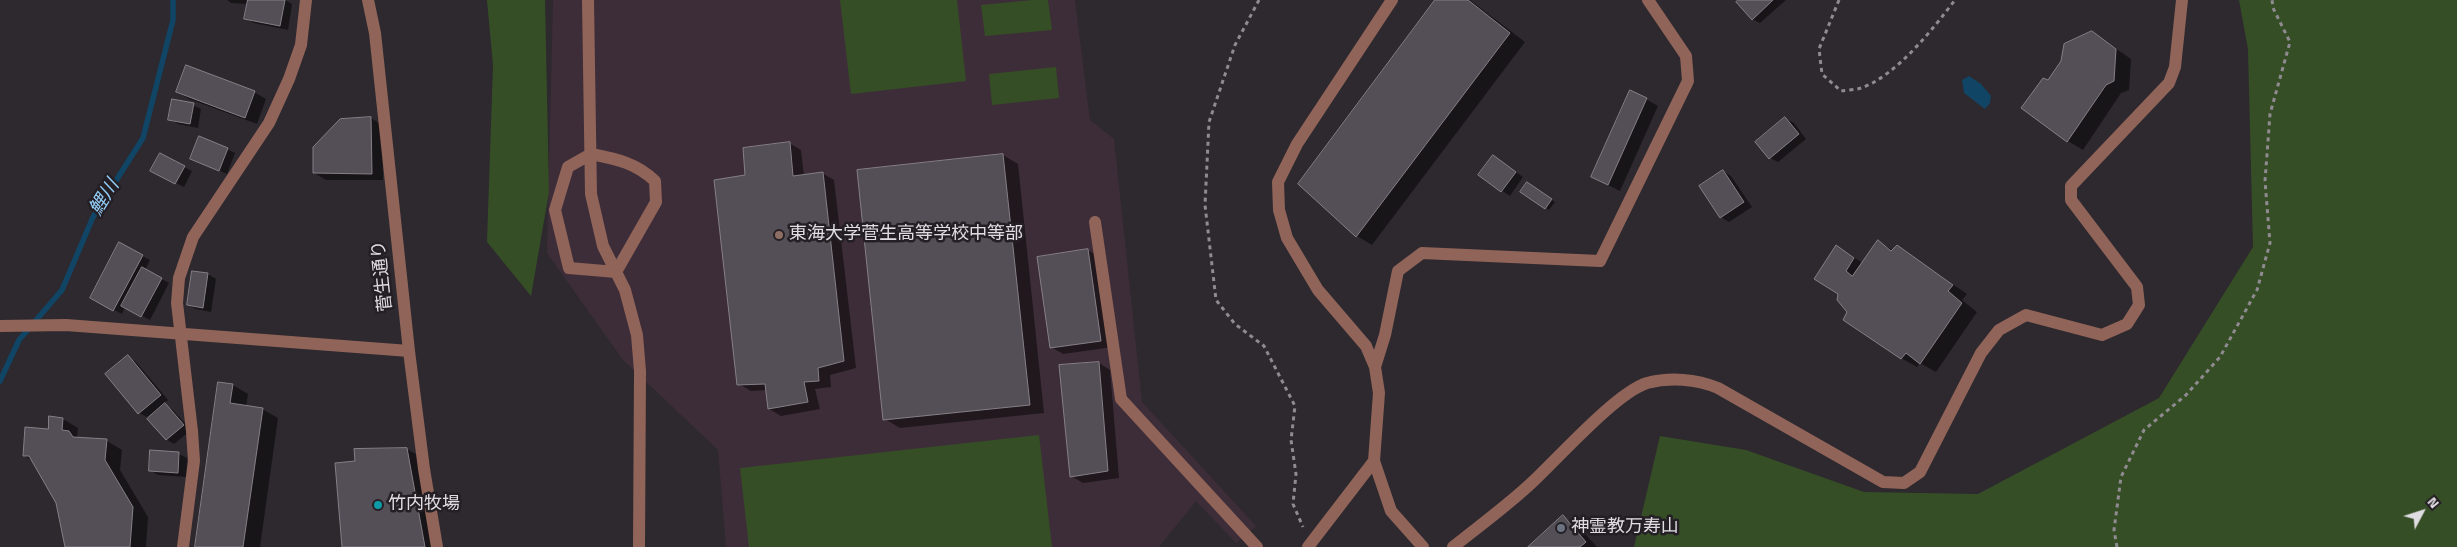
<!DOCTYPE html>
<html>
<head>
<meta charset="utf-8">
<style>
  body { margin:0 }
  #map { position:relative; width:2457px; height:547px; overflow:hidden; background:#2d292f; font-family:"Titillium Web",sans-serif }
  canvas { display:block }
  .north { position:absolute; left:2397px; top:487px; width:50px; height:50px; -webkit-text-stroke:4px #241f25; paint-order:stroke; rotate:50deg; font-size:14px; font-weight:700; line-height:20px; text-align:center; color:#e0dde2 }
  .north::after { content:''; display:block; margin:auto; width:18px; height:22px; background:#e0dde2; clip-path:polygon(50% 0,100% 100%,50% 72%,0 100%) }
</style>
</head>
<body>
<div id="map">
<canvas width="2457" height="547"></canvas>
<div class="north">N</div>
</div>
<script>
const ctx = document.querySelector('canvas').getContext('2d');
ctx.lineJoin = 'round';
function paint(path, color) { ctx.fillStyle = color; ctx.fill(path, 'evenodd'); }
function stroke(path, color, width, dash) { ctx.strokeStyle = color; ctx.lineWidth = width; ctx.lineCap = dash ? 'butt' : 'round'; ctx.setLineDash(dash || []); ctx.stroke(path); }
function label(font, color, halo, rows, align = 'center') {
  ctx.font = font + ' "Titillium Web","Noto Sans JP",sans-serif'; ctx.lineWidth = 5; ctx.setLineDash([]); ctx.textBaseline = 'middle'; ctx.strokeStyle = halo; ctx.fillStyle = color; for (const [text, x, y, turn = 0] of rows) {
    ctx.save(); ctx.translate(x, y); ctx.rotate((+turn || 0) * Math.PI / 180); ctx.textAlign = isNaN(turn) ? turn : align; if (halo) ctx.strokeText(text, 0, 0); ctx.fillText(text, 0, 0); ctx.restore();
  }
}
paint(new Path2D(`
  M553,0H1075L1090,120L1114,139L1142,402L1256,526L1236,543L1196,501L1159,547H726L718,450L623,360L547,253Z`), '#3d2d38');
paint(new Path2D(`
  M487,0H545L549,192L531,296L487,242L493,65Z
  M840,0H957L966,81L851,94Z
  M1032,0H1048L1052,30L985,36L981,5Z
  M2239,0H2457V547H1634L1660,436L1746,450L1864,492L1978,494L2159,398L2253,247L2248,49Z
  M1056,67L1059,98L992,105L989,74Z
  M1039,435L1052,547H749L740,468Z`), '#364e26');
paint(new Path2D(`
  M1969,76L1981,84L1991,96L1990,103L1985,109L1964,93L1962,80Z`), '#114565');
paint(new Path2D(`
  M227,0H247L246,4L231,3Z
  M249,0H285L292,4L288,30L254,23L246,19Z
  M1436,0H1470L1525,42L1372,245L1357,236L1300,184Z
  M1740,0H1786L1760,23L1752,19Z
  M2092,32L2131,59L2129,90L2121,93L2083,150L2068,141L2049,81Z
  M177,92H254L266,99L257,124L189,99Z
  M1646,99L1658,106L1620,191L1592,177Z
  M193,105L201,109L198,128L178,124L170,119Z
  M371,118L382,125L383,180H326L314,173Z
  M1786,119L1794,123L1806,139L1778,162L1770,158Z
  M789,143L801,150L804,176L822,173L834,180L856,368L830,375L831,387L815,389L820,409L781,416L769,409L767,390L751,391L739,384L746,176Z
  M227,149L235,153L227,174L192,158Z
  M1003,155L1018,164L1044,413L900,428L885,419Z
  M1493,156L1523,177L1510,196L1479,175Z
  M184,167L192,171L184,187L160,175Z
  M1723,171L1731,176L1752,207L1729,222L1721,217Z
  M1531,185L1555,202L1549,210L1522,192Z
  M1878,242L1893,250L1912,256L1967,294L1962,300L1977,312L1936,372L1920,363L1917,367L1901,358L1849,312L1837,247L1863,263Z
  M1088,250L1100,257L1113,347L1063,354L1051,347Z
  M142,256L150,260L145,270L169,283L150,320L125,307L122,314L92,298Z
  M208,274L216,279L211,312L196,309L188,305Z
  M128,357L136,362L168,400L147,417L139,413Z
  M1099,363L1110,370L1119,478L1083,483L1071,476Z
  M219,383L233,385L248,394L246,407L262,409L278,418L260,547H196Z
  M165,405L173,410L191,430L174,444L166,439Z
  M51,418L63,419L78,428L77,437L81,439L107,441L122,450L120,470L148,517L146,547H66L57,503L32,460L24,456L49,431Z
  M407,449L422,458L438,547H344L356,462Z
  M179,454L187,458L186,477L158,475L150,470Z
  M1563,517L1578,526L1597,547H1530Z`), '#0007');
stroke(new Path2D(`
  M0,381L19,340L62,290L93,217L143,138L173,20V0`), '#114565', 5.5);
const building = new Path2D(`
  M248,0H285L280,26L244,19Z
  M1435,0H1468L1510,33L1356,237L1298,184Z
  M1738,0H1773L1752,20L1736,2Z
  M2092,31L2116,49L2114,81L2106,85L2067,142L2021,108L2043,78L2048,80L2061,61L2064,44Z
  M186,65L255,91L245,118L176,92Z
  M1630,90L1647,98L1608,185L1591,177Z
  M172,99L194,103L190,124L168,120Z
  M371,117L372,174L313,173V147L340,119Z
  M1785,117L1799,134L1769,159L1755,142Z
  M199,136L228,148L219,171L190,159Z
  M790,142L793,176L823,172L844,361L818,368L819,381L804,382L808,402L768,409L765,384L737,385L714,180L745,175L743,148Z
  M160,153L185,166L175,184L150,171Z
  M1003,154L1030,405L883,420L857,170Z
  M1493,155L1516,172L1501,192L1478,175Z
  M1723,170L1744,202L1720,218L1699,186Z
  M1527,182L1552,199L1545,209L1520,192Z
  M1878,240L1891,251L1897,245L1953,285L1948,291L1962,303L1920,364L1906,353L1901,359L1843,320L1847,312L1837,300L1838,294L1814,279L1836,245L1854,258L1846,271L1852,276Z
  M119,242L143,255L113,311L90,298Z
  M1088,249L1101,341L1050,348L1037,257Z
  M142,267L162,278L141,317L121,306Z
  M192,271L208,273L203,308L187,305Z
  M128,355L161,395L138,414L105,374Z
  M1099,362L1108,471L1070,477L1059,365Z
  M218,382L233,384L230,403L263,408L243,547H195Z
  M165,403L184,425L166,440L147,419Z
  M49,416L63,418L62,430L69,431L73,437L107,439L105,460L133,507L130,547H65L56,503L29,456H23L25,427L48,429Z
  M407,448L425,547H342L335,463L355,461L354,449Z
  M150,450L179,452L178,473L149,471Z
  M1563,515L1586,542L1580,547H1528Z`);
paint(building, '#544f56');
stroke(building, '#857f87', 1);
stroke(new Path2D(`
  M1259,0L1235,45L1209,122L1205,205L1216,300L1235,324L1264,346L1295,406L1291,440L1296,474L1293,504L1303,527
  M1839,0L1819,49L1822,74L1841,91C1847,90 1855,90 1861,88C1896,76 1933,29 1955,0
  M2117,547L2114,530L2121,477L2144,430L2186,395L2220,357L2257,290L2270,243L2265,181L2270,114L2290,42L2273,8L2272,0`), '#8f8b91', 3, [4, 4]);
stroke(new Path2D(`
  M368,0L375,33L409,351L424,469L437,547
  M588,0L591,194L603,246L625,290L637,335L640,371L639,547
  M1392,0L1297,144L1278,182L1279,210L1287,238L1318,290L1366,346L1375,367L1379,393L1374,461L1391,511L1423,547
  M591,154C617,159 636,163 655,181L656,202L616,272L569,268L555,210L568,167Z
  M1095,222L1121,399L1257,547
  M0,326L66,325L409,351
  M1375,367L1385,335L1398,271L1422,253L1600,261L1688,81L1686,56L1648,0
  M183,547L194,461L192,431L177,303L179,278L193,237L269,123L289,79L301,45L306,0
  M1308,547L1374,461
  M1453,547C1478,527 1504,508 1527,487C1555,462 1615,393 1647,383C1670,377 1696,379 1718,388L1883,482L1904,483L1920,472L1981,353L1999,330L2026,315L2102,335L2127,324L2139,305L2137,287L2071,200V186L2169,83L2175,67L2182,0`), '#916459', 12);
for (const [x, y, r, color] of [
  [779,235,5,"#8d6e63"],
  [378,505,5,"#0f9aa8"],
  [1561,528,5,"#6b7280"]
]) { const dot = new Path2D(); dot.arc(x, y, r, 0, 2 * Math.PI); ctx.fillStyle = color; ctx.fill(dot); stroke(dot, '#241f25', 2); }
label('18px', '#e0dde2', '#241f25', [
  ["東海大学菅生高等学校中等部",789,235],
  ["竹内牧場",388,505],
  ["神霊教万寿山",1571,528]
], 'left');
label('18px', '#e0dde2', '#241f25', [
  ["菅生通り",383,276,-96]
]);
label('italic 19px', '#93cdf8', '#241f25', [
  ["鯉川",105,198,-58]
]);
</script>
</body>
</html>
